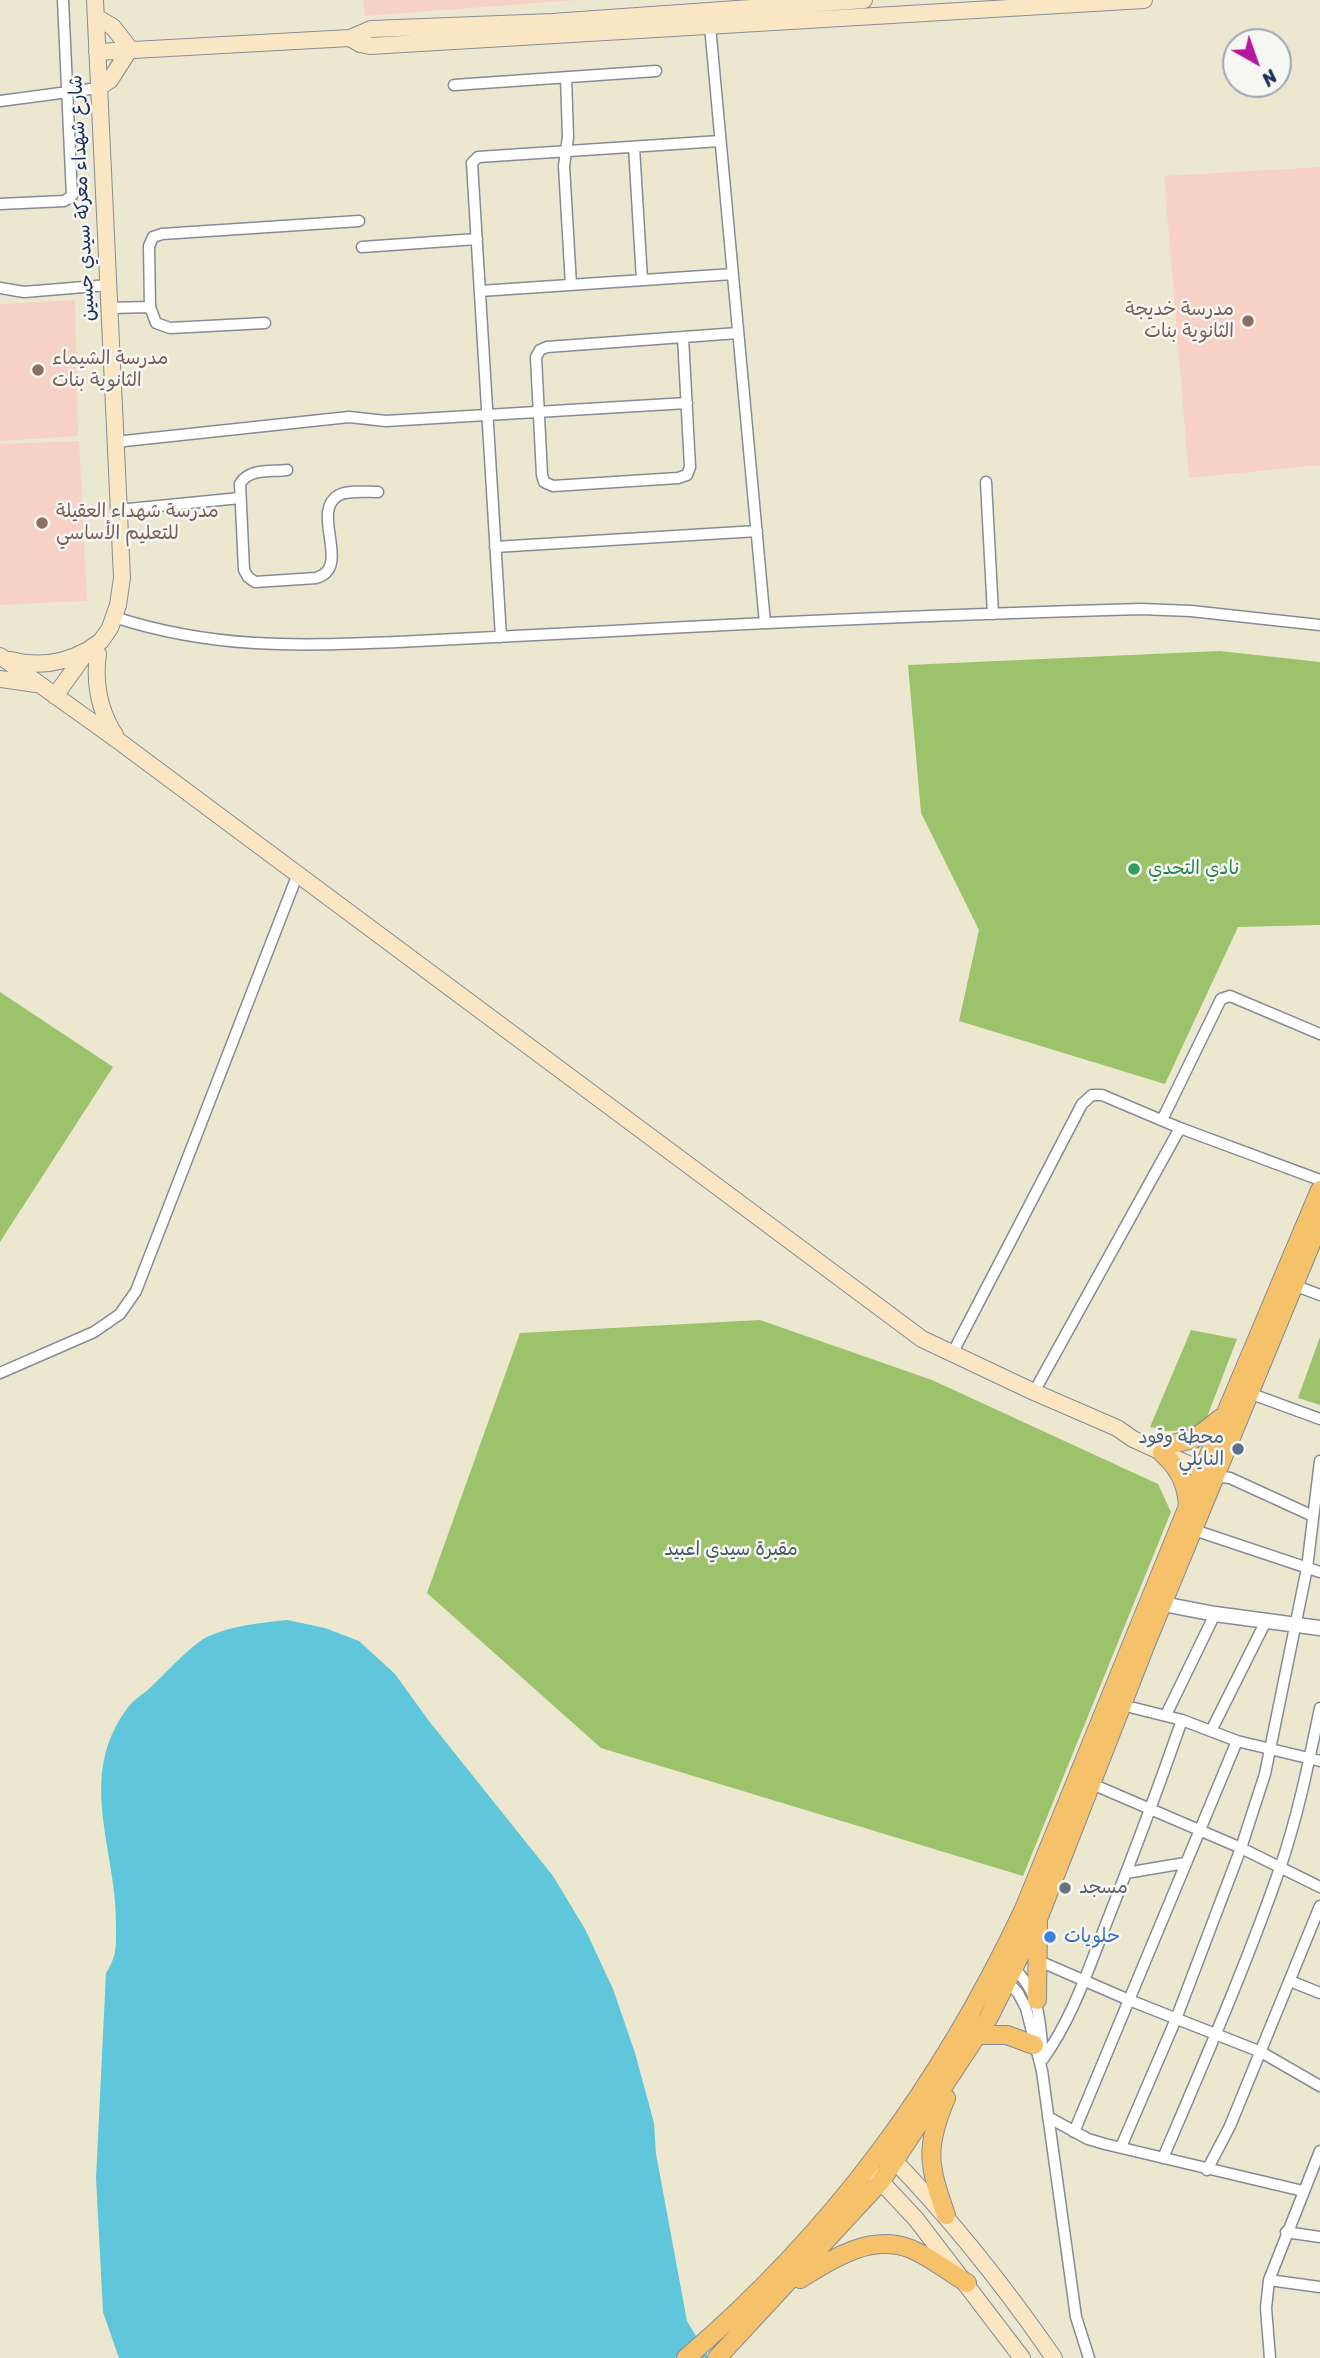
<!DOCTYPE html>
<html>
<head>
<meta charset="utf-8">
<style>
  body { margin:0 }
  #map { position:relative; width:1320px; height:2358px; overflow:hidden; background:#ece8d0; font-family:Sriracha,sans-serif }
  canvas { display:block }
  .north { position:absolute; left:1222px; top:28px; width:70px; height:70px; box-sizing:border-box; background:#f6f6f2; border:2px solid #9ea6b7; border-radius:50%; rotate:140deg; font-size:19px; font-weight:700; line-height:28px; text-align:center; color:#1b2f5e }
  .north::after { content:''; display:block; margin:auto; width:24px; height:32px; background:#b5179e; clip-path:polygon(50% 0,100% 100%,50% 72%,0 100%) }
</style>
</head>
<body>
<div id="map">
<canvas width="1320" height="2358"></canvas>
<div class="north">N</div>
</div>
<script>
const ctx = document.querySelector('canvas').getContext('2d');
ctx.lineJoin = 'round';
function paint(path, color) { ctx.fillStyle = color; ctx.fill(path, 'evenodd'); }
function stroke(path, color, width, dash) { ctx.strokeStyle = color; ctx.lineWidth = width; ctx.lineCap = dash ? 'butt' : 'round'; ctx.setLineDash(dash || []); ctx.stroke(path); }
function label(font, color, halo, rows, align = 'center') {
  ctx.font = font + ' Sriracha,"Playpen Sans Arabic",sans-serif'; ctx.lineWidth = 5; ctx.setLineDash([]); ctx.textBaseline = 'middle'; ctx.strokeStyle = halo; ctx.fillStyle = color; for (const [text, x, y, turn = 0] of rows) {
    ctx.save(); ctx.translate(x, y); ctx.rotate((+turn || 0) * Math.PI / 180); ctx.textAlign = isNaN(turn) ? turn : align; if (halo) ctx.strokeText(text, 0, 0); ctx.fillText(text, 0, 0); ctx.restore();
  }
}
paint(new Path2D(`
  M363,0H577L365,16Z
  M1320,167V465L1189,478L1164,176Z
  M75,300L78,436L0,441V304Z
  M79,441L87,601L0,605V444Z`), '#f7d1c6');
paint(new Path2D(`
  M1220,651L1320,662V925L1238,927L1165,1084L959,1021L979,930L921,813L908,665Z
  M0,992L113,1067L0,1242Z
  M760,1320L932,1380L1158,1484L1171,1512L1023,1876L601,1748L427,1593L520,1333Z
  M1191,1330L1237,1339L1207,1417L1195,1430L1166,1431L1150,1427Z
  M1320,1337V1405L1298,1398Z`), '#9cc26c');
paint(new Path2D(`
  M287,1620L325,1628L359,1641L395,1674L429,1721L553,1876L585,1929L613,1989L635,2053L654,2123L656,2154L687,2321L709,2358H119L103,2312L96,2178L106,1973C117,1956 116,1947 116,1928C118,1850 74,1777 129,1706C135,1698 146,1693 153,1685C166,1673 194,1642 209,1636C234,1625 261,1623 287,1620Z`), '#5fc6dc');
const minor = new Path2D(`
  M710,26L765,623
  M566,77L568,137L564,166L571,285
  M454,85L656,71
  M0,101L98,88
  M634,147L642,280
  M0,204L64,201L72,196L63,0
  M362,247L477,239
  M0,288L24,292L108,285
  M480,291L733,274
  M109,308L150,307
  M265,323L170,328L156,323L150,307L149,246L153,237L162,234L359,221
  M683,337L690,467L687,475L678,478L553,486L544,482L542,475L536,357L540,350L547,347L738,333
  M115,442L349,417L386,421L687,403
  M287,470C271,472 248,468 240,484L244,570L248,577L255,582L316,578C353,568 309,511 339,495C349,490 367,492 378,492
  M986,482L993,614
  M118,510L240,498
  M495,547L757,531
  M114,617C213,649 295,646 397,642C469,639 541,635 613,631C789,621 965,614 1141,609L1191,611L1320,625
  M501,637L472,163L478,157L720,141
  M1162,1120L1221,999L1230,996L1320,1034
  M1294,1285L1320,1295
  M952,1354L1082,1104L1092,1095H1102L1180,1128L1320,1180
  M0,1373L94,1332L120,1314L136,1291L297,876
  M1034,1392L1180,1128
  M1249,1393L1320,1419
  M1215,1476L1230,1478L1313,1516
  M1194,1530L1320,1572
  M1122,1705L1182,1720L1237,1741L1320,1761
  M1166,1715L1215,1614
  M1211,1731L1266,1621
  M1092,1784L1241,1848L1320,1887
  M1126,1873L1185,1863
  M1039,1961L1129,2000L1261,2052L1320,2086
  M1010,1965C1041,1991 1039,2018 1043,2055
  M1005,1979L1018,1993L1026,2008L1042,2071L1076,2317L1089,2358
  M1290,1981L1320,1993
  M1043,2059C1072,2019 1088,1970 1106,1924C1133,1856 1158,1789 1182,1720
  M1048,2117L1088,2139L1105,2144L1303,2191
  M1074,2132L1237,1741
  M1121,2147L1176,2019L1241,1848L1265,1774L1307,1568L1320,1461
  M1163,2158C1204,2062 1246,1966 1280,1868C1298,1816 1309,1761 1320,1708
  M1207,2170L1230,2126L1320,1906
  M1286,2232L1320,2237
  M1269,2280L1320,2287
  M1270,2358L1266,2308L1269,2280L1320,2151`);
const tertiary = new Path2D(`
  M1163,1604L1215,1614L1320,1628`);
const secondary = new Path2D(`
  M96,17L113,27L130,49L110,80L98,88
  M350,38L360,44L370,46L1144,0
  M97,52L350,38L371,29L552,22L864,0
  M98,654C94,683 99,710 115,735
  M0,656L120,742L922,1339L1034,1392L1117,1428L1133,1439L1212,1475
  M10,660C37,667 62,664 86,651
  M0,679L36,684
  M55,696L88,650L101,641L110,628L118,605L122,578L95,0
  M885,2151C948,2215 1003,2284 1054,2358
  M869,2169L916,2219L1022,2358`);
const primary = new Path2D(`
  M1167,1445L1194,1439L1221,1418
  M1162,1453C1179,1468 1187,1484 1188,1507
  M1037,2000L1038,1923
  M978,2035H1007L1034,2045
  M946,2215C928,2164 925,2148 946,2098
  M800,2279C832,2259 871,2233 911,2249C930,2257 949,2272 967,2283
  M686,2358C834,2231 941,2085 1024,1909L1226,1413L1320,1190
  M717,2358L881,2181L989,2017L1038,1919L1147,1641L1320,1222`);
stroke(minor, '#848c97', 13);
stroke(tertiary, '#848c97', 17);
stroke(secondary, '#848c97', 18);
stroke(primary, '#848c97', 20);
stroke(minor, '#fff', 10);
stroke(tertiary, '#fff', 14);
stroke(secondary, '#fbe6c4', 16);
stroke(primary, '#f5c16b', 18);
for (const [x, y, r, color] of [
  [1248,321,7,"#8d6e63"],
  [38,370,7,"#8d6e63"],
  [42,523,7,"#8d6e63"],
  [1134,869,7,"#2e9e5b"],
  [1238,1449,7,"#5c6f8a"],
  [1065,1888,7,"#6b7280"],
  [1050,1937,7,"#3f7fe0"]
]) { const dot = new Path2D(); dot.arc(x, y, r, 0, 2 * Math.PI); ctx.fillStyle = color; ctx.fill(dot); stroke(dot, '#f6f6f2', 2.5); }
label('19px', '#1b2f5e', '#f6f6f2', [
  ["شارع شهداء معركة سيدي حسين",83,198,-93]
]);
label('19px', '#785e54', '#f6f6f2', [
  ["مدرسة خديجة",1234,310,"right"],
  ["الثانوية بنات",1234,332,"right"],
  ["مدرسة الشيماء",52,359],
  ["الثانوية بنات",52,381],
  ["مدرسة شهداء العقيلة",56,512],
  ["للتعليم الأساسي",56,534]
], 'left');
label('19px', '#27864d', '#f6f6f2', [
  ["نادي التحدي",1148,869]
], 'left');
label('19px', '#4e5e75', '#f6f6f2', [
  ["محطة وقود",1224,1438],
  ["النايلي",1224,1460]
], 'right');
label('19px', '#425b62', '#f6f6f2', [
  ["مقبرة سيدي اعبيد",731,1550]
]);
label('19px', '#5b616d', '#f6f6f2', [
  ["مسجد",1079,1888]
], 'left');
label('19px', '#366cbe', '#f6f6f2', [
  ["حلويات",1064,1937]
], 'left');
</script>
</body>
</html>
